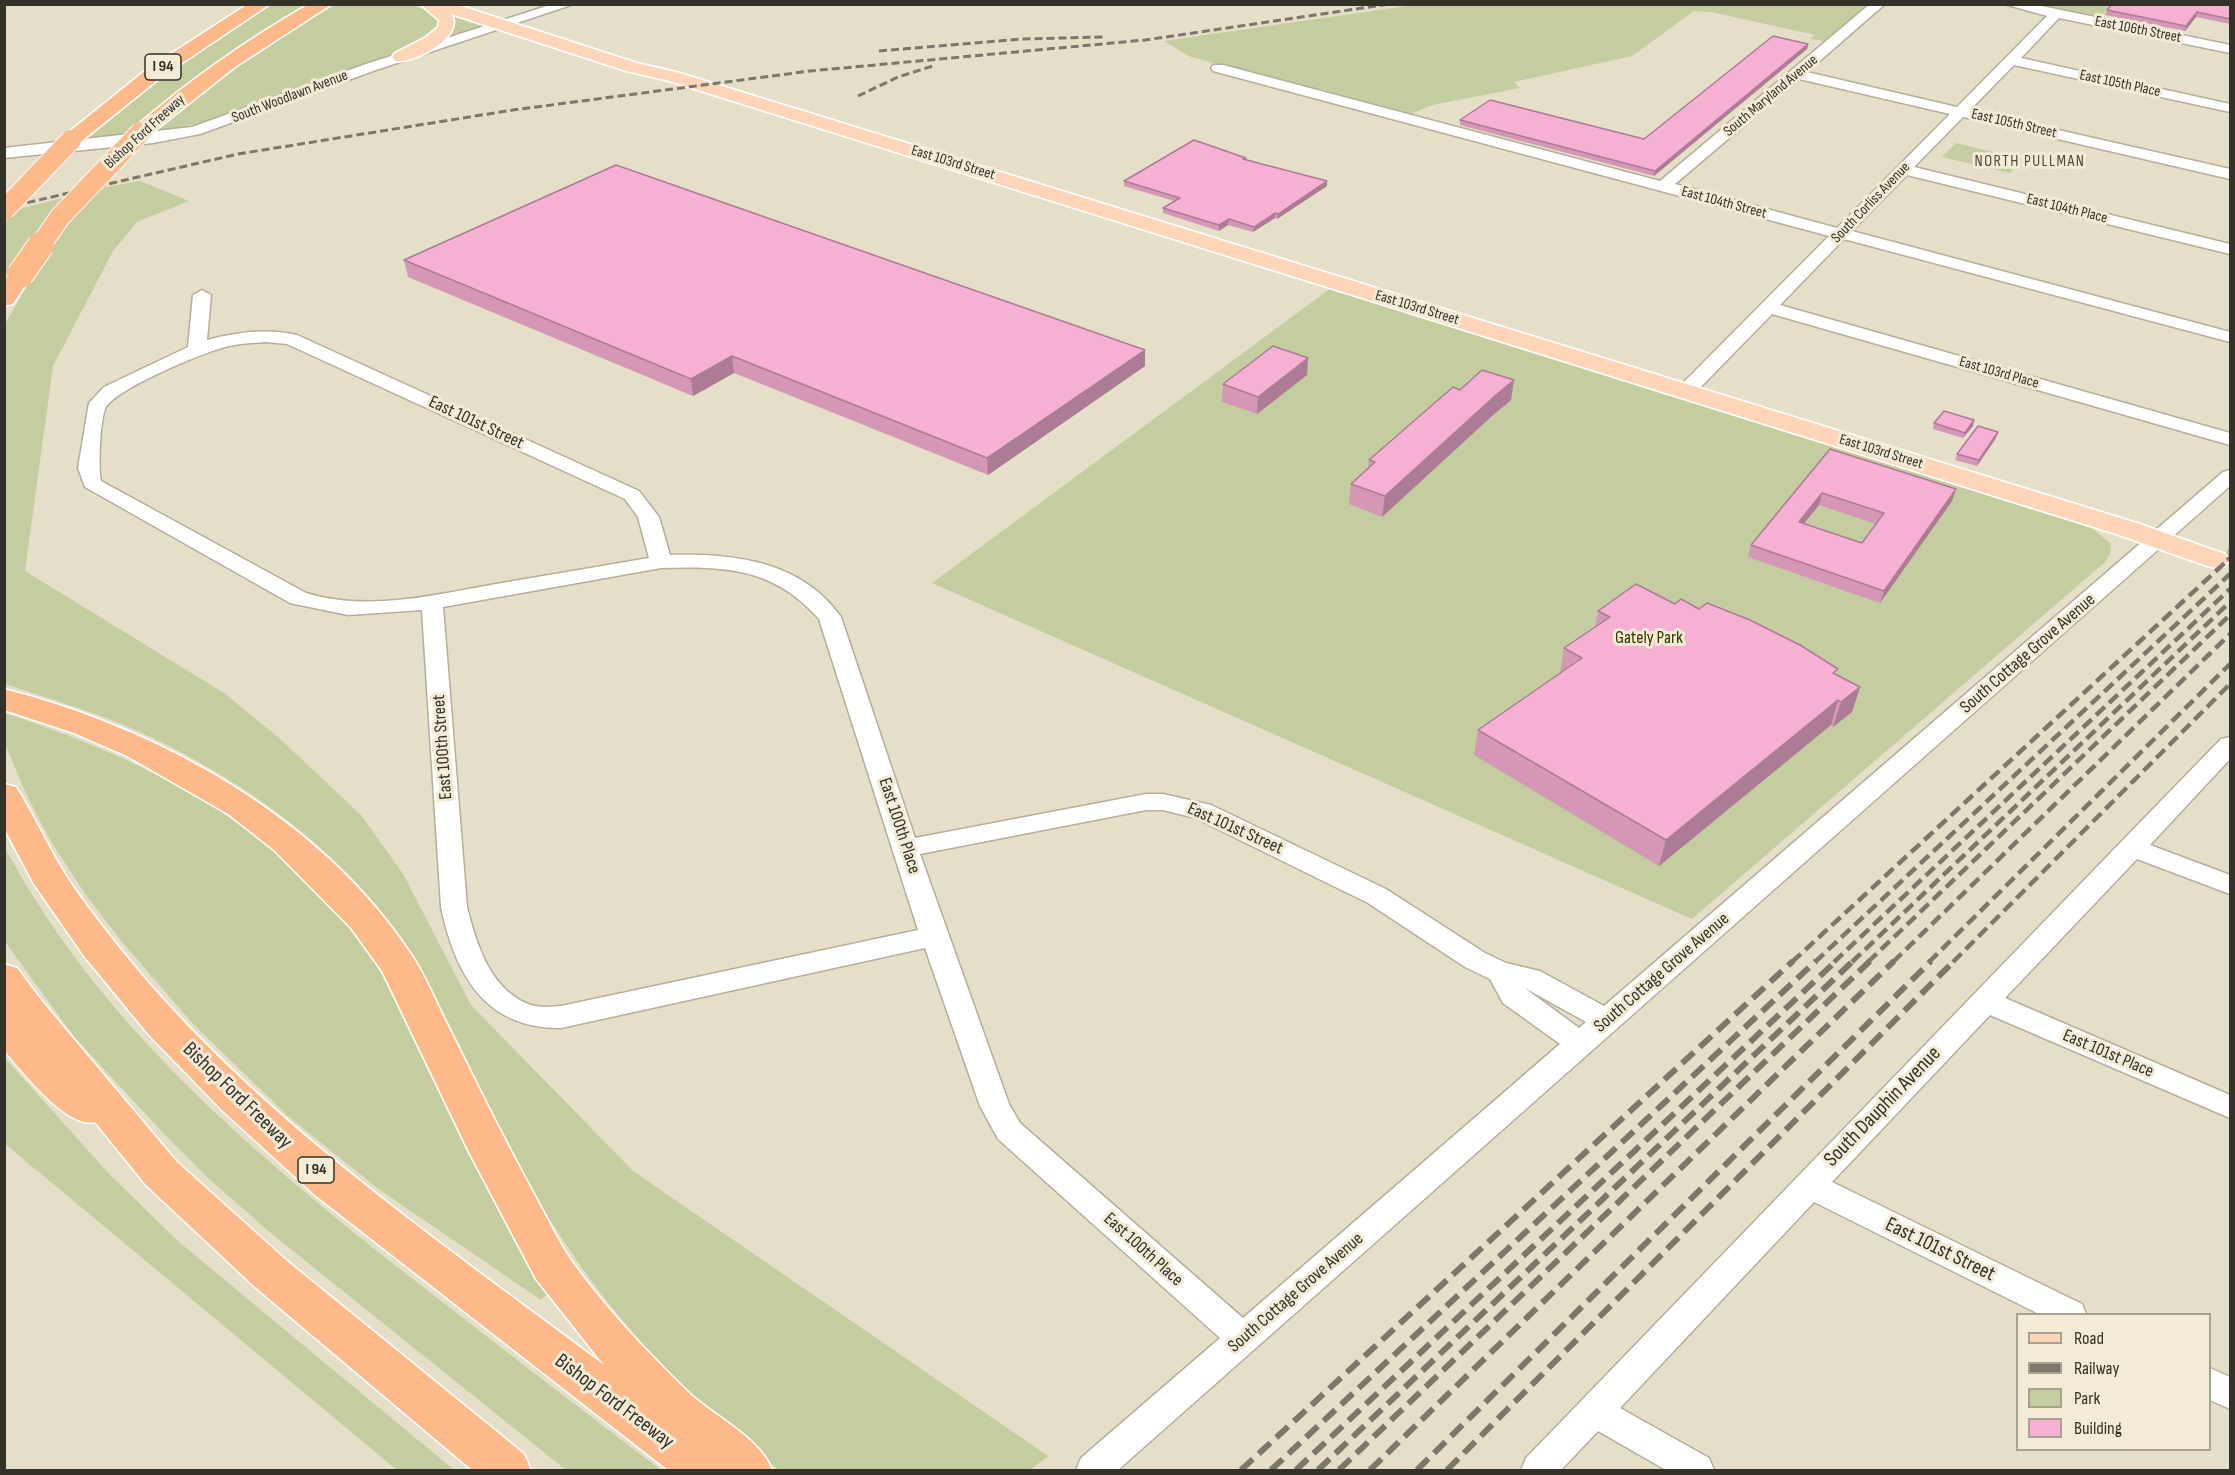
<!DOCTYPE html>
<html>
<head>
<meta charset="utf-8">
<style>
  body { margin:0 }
  #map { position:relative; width:2235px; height:1475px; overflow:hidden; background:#e5dec8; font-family:"Sofia Sans Condensed",sans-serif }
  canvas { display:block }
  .frame { position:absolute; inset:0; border:6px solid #343129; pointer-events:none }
  .legend { position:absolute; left:2016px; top:1313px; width:195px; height:138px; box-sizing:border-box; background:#f3ebd5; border:2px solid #a7a190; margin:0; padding:8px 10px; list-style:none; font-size:18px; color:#343129 }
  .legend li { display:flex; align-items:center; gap:12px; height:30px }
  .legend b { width:30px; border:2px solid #a7a190 }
</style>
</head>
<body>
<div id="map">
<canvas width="2235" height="1475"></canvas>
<div class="frame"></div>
<ul class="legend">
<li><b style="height:8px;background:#fed5b9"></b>Road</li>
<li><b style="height:8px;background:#7c776a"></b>Railway</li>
<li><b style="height:16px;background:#c4cd9f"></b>Park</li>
<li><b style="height:16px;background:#f6b0d3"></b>Building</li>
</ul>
</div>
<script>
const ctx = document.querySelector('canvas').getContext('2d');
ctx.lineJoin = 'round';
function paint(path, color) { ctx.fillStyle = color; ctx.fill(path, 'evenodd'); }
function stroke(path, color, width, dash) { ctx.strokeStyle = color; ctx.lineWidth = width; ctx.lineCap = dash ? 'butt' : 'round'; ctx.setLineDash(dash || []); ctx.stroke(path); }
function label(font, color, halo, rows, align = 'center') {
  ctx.font = font + ' "Sofia Sans Condensed",sans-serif'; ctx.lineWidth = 6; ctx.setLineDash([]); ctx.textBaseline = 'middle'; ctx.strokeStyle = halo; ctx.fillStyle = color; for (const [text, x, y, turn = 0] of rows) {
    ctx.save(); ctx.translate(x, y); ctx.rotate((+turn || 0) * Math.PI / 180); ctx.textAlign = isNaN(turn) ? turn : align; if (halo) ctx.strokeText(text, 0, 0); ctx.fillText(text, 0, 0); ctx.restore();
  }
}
paint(new Path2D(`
  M271,5H313L173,96L126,134L82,139L142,89Z
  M335,5H411L440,15L442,29L416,45L206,122L151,133C209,84 269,42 335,5Z
  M1414,5H1869L1824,41L1810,39L1815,35L1711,12L1694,11L1632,56L1514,82L1520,88L1432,105L1409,115L1329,94L1325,89H1312L1191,57L1164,41Z
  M2023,5H2111L2098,20Z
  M452,16L481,26L442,39L453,22Z
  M1956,143L2021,159L2010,173L1942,157Z
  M140,181L189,201L137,222L113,251L53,366L25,571L224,693L278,737L361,815L403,874L471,1005L633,1171L1048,1456L1030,1470H779C677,1392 587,1292 526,1178C470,1076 430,958 347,873C283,809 207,761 124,725C85,709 44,697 5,684V324L51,245L96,189Z
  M63,198L5,278V223L15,210Z
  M1331,288L2092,528L2111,544L2110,554L2105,562L1692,919L932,583Z
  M4,713C129,753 264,818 347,923C387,975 415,1033 445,1091C480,1158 515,1225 549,1292L541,1300L380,1190L289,1117L194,1025L123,943L86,895L53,845L28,798L5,744Z
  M5,848C101,1027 257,1157 414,1280C496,1344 578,1407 661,1470H566L272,1234L209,1179L167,1137L75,1038L6,943Z
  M5,1058L110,1175L179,1242L454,1470H397L5,1144Z`), '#c4cd9f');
stroke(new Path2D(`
  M2226,553L2230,555`), '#c2bba8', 23, [23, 12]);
const minor = new Path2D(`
  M553,4H574L376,70L200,134L153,143L4,158V148L192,127L366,64Z
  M1870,4H1885L1807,72L1957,107L2047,16L2004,4H2032L2230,45V53L2059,18L2021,58L2230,104V112L2014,65L1970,110L2230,169V179L1963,117L1914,167L2230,244V254L1907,175L1852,231L2230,332V342L1844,239L1780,305L2230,433V445L1772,314L1693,395H1679L1677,391L1679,387L1829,236L1213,71L1211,68L1213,65H1223L1660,181ZM1799,79L1950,114L1837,228L1675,184Z
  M202,290L211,295L207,340C236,332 267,328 297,335L639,491L659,517L670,555C733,553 802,561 841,617L915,838L1146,794H1163L1211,805L1386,889L1485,953L1506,963L1540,971L1604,1006L2223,472L2230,470V486L1118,1470H1076L1081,1458L1220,1338L998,1139L980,1106L925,948L561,1028C485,1029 455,974 441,907L422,610L348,615L290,603L85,487L78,468L89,403L104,387L188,347L193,295ZM267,342L287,344L625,499L638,517L649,558C598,567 547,575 496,584C434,595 368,612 306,593L101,481C98,468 100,418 106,407C118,388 202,353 225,347C239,343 253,343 267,342ZM661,568C726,566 774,568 819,619L918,930L561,1006C550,1007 538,1008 528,1004C490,989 476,943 467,907L443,607ZM1146,810H1163L1195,818L1368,903L1465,967L1490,979L1503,1003L1560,1044L1243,1318L1020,1123L1009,1104L920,854ZM1522,986L1523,987L1586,1022L1579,1028Z
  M2230,737V759L2150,845L2230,875V894L2137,859L2005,998L2230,1095V1118L1990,1015L1832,1182L2082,1304L2086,1314H2039L1814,1202L1620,1408L1709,1458L1714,1470H1666L1598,1431L1561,1470H1521L1526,1458L2122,841L2221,739Z
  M2210,1368L2230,1377V1409L2210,1400Z`);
const major = new Path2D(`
  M420,4H455L637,63L680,73L2137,523L2225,554L2229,560L2225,566L2216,568L2207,566L2119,535L669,81L626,71L451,14C467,36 412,65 395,61L392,57L395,53L426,37L438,27L439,20Z`);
const highway = new Path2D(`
  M248,4H270L160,78L78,144H64L61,140L64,136L146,70Z
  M309,4H332L235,67L148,136H134L131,132L134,128C188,81 246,40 309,4Z
  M20,268L28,270L32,275L13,304L4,306V280L12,270Z
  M4,689C160,729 321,818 411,954C427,978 437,1005 450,1030C478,1087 506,1143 536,1198C546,1216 555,1235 566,1253C597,1299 646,1351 686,1390C711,1415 760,1437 772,1470H668L315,1195L223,1111L149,1035L84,956L34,884L4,828V784L16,787C32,813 45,840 60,866C74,890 93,914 110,936C245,1110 430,1234 604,1365L536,1279L470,1154L382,971L351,928L274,850L228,814L127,756L74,733L4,710Z
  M4,964L17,968L41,1000L176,1161L287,1261L524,1454L531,1470H472L255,1287L146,1185L95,1122C68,1130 21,1070 4,1050Z`);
stroke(minor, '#b5ae9a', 3);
stroke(major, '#fff', 3);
stroke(highway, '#fff', 3);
paint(minor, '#fff');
paint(major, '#fed5b9');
paint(highway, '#feb98a');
stroke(new Path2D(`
  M879,51L1022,39L1103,37
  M858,96L898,77L933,66
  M4,208L238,154L513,110L810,71L1145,40L1390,4`), '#7c776a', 3, [8, 4]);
stroke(new Path2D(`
  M2227,560L2230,558`), '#7c776a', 4, [10, 4.5]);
stroke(new Path2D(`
  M1792,962L2229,559
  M1815,962L2230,574
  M1834,962L2230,589
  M1852,962L2230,602
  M1868,962L2230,615
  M1893,962L2230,634
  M1929,962L2230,664
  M1953,962L2230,684`), '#7c776a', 4.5, [12, 6]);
stroke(new Path2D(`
  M1241,1470L1793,961
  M1271,1470L1816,961
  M1296,1470L1836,961
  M1318,1470L1853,961
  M1339,1470L1870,961
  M1370,1470L1894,961
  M1417,1470L1931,961
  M1447,1470L1954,961`), '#7c776a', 6, [16, 8]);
const highwayBridgeFar1 = new Path2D(`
  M4,210L71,140
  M40,246L60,217L141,132`);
const highwayBridge = new Path2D(`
  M20,275L41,245`);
stroke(highwayBridgeFar1, '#fff', 22, []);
stroke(highwayBridge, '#fff', 28, []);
stroke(highwayBridgeFar1, '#feb98a', 20);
stroke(highwayBridge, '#feb98a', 26);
paint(new Path2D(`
  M2230,4V24L2196,17L2185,31L2105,15L2107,10Z
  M1808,44L1807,49L1654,176L1460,125V120L1644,139Z
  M1246,158L1245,160L1327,181V186L1277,219L1275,218L1253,232L1228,225L1219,231L1163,213V208L1174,201L1124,186V181Z
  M404,260L1145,350V366L988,475L734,373L693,396L408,277Z
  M1308,358L1307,375L1257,414L1222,402L1223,384Z
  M1460,390L1511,400L1493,415L1382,517L1349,504L1351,484L1368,469L1369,460Z
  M1934,423L1973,426L1963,438L1933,429Z
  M1996,438L1977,466L1955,460L1957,454Z
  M1830,449L1956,489L1952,501L1880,603L1748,557L1751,545ZM1819,505L1876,524L1862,543L1804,524Z
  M1675,604L1836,675L1860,687L1852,712L1833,727L1831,725L1659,866L1474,755L1478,730L1560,673L1564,648L1595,627L1598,611Z`), '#d497b5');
paint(new Path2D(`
  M2197,12L2196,17L2185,31L2186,26Z
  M1808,44L1807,49L1654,176L1655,171Z
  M1327,181V186L1277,219L1278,214Z
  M1275,213V218L1253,232L1254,227Z
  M1229,219L1228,225L1219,231V225Z
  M1145,350V366L988,475L987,458Z
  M732,356L734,373L693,396L691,379Z
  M1308,358L1307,375L1257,414L1258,397Z
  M1514,380L1511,400L1493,415L1382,517L1385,496L1496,395Z
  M1974,420L1973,426L1963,438L1965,433Z
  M1998,432L1996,438L1977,466L1979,460Z
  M1956,489L1952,501L1880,603L1884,591Z
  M1822,493L1819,505L1795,534L1799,522Z
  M1860,687L1852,712L1833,727L1841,702Z
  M1838,700L1831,725L1659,866L1666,840Z`), '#ac7b94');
const building = new Path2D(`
  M2112,4H2230V19L2197,12L2186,26L2107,10Z
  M1773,36L1808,44L1655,171L1460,120L1490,100L1644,139Z
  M1194,140L1246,158L1243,159L1327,181L1278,214L1275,213L1254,227L1229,219L1219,225L1163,208L1180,198L1124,181Z
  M616,165L1145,350L987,458L732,356L691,379L404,260Z
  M1273,346L1308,358L1258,397L1223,384Z
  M1482,370L1514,380L1496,395L1385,496L1351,484L1375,462L1369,460L1453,387L1460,390Z
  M1944,411L1974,420L1965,433L1934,423Z
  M1978,426L1998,432L1979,460L1957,454Z
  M1830,449L1956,489L1884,591L1751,545ZM1822,493L1884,513L1862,543L1799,522Z
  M1636,584L1675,604L1681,599L1699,609L1707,603L1750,620L1800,645L1838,669L1833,673L1860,687L1841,702L1838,700L1666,840L1478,730L1582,658L1564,648L1610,617L1598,611Z`);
paint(building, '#f6b0d3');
stroke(building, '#ac7b94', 1.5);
label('15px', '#343129', '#f3ebd5', [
  ["East 106th Street",2138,30,11],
  ["East 105th Place",2120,84,12],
  ["South Maryland Avenue",1771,96,-40],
  ["South Woodlawn Avenue",290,97,-21],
  ["East 105th Street",2014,124,13],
  ["Bishop Ford Freeway",145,132,-42],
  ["East 103rd Street",953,163,17],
  ["East 104th Street",1724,203,15],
  ["South Corliss Avenue",1871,203,-46],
  ["East 104th Place",2067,209,14],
  ["East 103rd Street",1417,308,17],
  ["East 103rd Place",1999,373,16],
  ["East 103rd Street",1881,452,17]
]);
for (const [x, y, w] of [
  [163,67,36],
  [316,1170,36]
]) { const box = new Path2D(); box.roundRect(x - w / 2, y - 13, w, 26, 4.5); ctx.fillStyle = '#f3ebd5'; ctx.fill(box); stroke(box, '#343129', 1.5); }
label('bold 16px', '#343129', null, [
  ["I 94",163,67],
  ["I 94",316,1170]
]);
ctx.letterSpacing = '1.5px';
label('16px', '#4e4836', '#f3ebd5', [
  ["NORTH PULLMAN",2030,162]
]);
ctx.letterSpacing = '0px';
label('18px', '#343129', '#f3ebd5', [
  ["East 101st Street",476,423,25],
  ["South Cottage Grove Avenue",2028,654,-41],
  ["East 100th Street",443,747,-94],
  ["East 100th Place",899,826,72],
  ["East 101st Street",1235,829,24],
  ["South Cottage Grove Avenue",1662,973,-41],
  ["East 101st Place",2108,1054,23],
  ["East 100th Place",1143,1250,42],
  ["South Cottage Grove Avenue",1296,1293,-41]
]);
label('18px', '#303500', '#f3ebd5', [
  ["Gately Park",1649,638]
]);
label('21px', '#343129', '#f3ebd5', [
  ["Bishop Ford Freeway",237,1096,44],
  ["South Dauphin Avenue",1883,1107,-46],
  ["East 101st Street",1940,1250,26],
  ["Bishop Ford Freeway",614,1402,37]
]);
</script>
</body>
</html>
